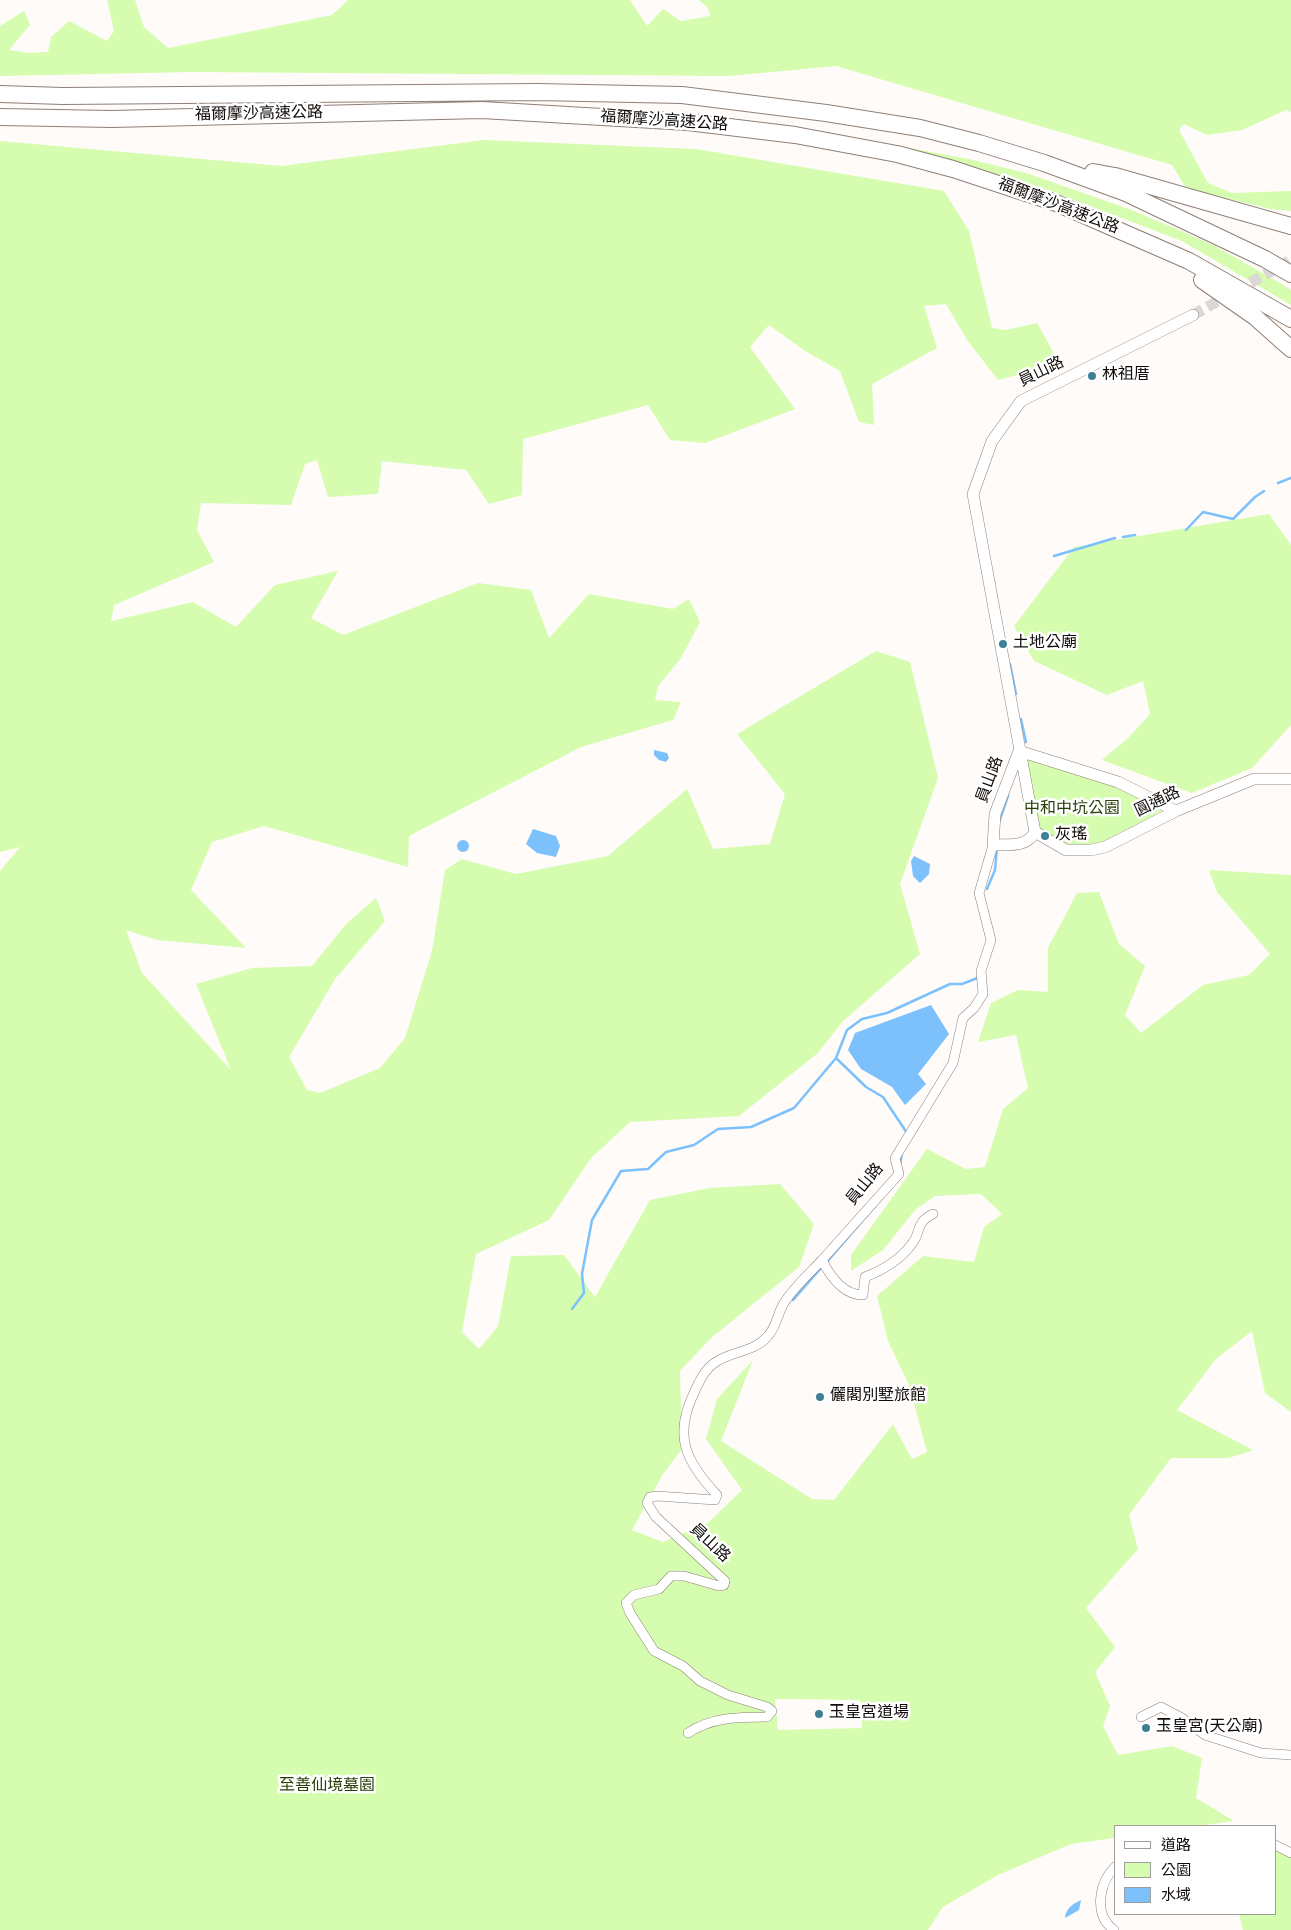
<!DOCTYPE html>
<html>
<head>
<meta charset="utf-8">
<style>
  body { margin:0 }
  #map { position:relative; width:1291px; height:1930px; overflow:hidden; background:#fefbf9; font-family:Overpass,"Noto Sans TC",sans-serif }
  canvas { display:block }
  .legend { position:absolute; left:1114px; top:1825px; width:162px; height:90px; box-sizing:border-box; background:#fff; border:1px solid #9f9d9c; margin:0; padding:6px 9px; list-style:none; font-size:15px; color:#100b08 }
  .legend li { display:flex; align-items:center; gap:10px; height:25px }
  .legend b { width:25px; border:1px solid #9f9d9c }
</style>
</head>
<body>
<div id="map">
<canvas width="1291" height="1930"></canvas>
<ul class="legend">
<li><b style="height:6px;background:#fff"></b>道路</li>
<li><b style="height:14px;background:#d6fdaf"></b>公園</li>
<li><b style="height:14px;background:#7cc1fb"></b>水域</li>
</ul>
</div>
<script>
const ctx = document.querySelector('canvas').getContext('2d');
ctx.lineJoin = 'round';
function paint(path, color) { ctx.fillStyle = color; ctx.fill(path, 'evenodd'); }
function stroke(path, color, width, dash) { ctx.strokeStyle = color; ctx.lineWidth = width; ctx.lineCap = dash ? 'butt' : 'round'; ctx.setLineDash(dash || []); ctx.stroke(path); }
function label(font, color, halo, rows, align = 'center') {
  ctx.font = font + ' Overpass,"Noto Sans TC",sans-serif'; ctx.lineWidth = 5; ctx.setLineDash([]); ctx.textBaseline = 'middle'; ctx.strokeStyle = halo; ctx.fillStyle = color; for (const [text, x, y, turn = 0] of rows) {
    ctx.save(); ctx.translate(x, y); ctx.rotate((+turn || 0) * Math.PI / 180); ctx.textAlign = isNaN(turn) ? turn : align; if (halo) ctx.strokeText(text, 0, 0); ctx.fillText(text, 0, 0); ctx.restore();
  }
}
paint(new Path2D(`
  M107,0H135L144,27L168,48L332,15L348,0H630L647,26L663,9L681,21L710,16L708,8L699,0H1291V112L1286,110L1242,130L1207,135L1184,124L1179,130L1208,183L1232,193L1291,191V211L1270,209L1186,188L1172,165L836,66L729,76L193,72L0,76V26L24,11L30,25L9,50L29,53L48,52L51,37L69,21L107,41L114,31Z
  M484,140L696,149L944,191L969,231L992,328L1006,330L1037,323L1060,364L998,380L967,340L946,304L924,306L937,348L872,384L874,425L859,422L840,371L805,351L769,325L750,347L795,409L705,443L670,440L648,405L523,439L522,495L489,504L466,470L382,461L378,494L328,497L317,460L305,464L291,505L201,503L197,530L214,562L114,605L111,621L193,602L236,627L275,585L338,571L311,618L343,635L478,583L531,590L549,638L589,594L673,609L689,599L700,622L681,658L658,686L655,700L681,702L673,720L581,747L409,836L408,867L264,826L212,842L191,890L246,948L157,940L126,930L142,973L231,1070L196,984L252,968L312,966L346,924L376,898L385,921L335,979L289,1057L307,1090L320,1093L380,1068L405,1038L432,951L445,870L462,859L516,874L608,856L687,789L713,849L770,844L785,794L737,734L876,651L910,662L938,778L900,884L920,954L843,1021L818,1053L739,1116L630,1122L591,1158L549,1220L476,1254L462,1332L479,1349L498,1326L511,1256L564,1255L595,1297L650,1200L710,1188L780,1184L814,1224L799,1267L711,1338L680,1371L682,1449L663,1474L632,1530L663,1542L709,1522L742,1490L706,1439L717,1399L753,1360L721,1441L812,1499L834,1500L893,1424L912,1459L927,1452L909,1385L888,1341L877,1296L923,1256L974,1262L984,1227L1002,1214L981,1194L935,1196L916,1209L883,1250L851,1271V1255L927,1149L966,1169L985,1167L1003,1109L1028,1088L1016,1035L978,1042L991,1003L1018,990L1048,992V948L1077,893L1099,892L1119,944L1145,966L1125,1015L1141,1033L1203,985L1249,975L1270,954L1217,892L1209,870L1291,875V1412L1265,1393L1252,1331L1216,1359L1177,1410L1253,1450L1229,1458H1171L1129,1515L1138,1549L1086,1608L1115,1647L1095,1672L1110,1706L1103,1726L1118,1755L1172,1746L1202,1758L1196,1798L1234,1821L1197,1826H1115V1838L1071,1844L998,1875L943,1907L928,1930H0V871L20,847L0,852V141L281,166ZM775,1699L860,1700L862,1728L778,1730Z
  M877,142L969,159L1026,173L1129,209L1172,227L1213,245L1280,283L1291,290V305L1182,241L1043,188L978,168Z
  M1269,514L1291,545V725L1252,768L1192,793L1102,760L1128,738L1150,714L1143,681L1107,695L1034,661L1014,626L1074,547Z
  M1026,757L1115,787L1163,810L1104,843L1073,846L1042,840Z
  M1275,1850L1291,1858V1930H1243L1239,1914H1275Z`), '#d6fdaf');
paint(new Path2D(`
  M654,750L667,753L669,758L666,762L659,760L654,755Z
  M533,829L556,836L560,846L556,857L537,853L526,844Z
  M457 846a6 6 0 1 1 12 0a6 6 0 1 1-12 0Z
  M914,856L930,864L929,874L920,883L913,876L911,861Z
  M931,1005L949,1034L918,1074L926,1084L905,1105L892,1087L861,1069L848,1050L855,1033Z
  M1081,1900L1079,1910L1065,1918C1066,1908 1073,1904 1081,1900Z`), '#7cc1fb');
stroke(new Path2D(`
  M1278,483L1291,478
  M1186,530L1203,512L1233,519L1255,497L1264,491
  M1123,537L1135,535
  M1054,556L1115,538
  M1010,664L1016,694
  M1021,719L1026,742
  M999,822L1008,796
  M987,889L995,870L997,847
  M836,1058L866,1087L883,1097L907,1133
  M900,1165L902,1153
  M826,1263L889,1190
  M793,1300L822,1267
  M572,1309L584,1293L582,1274L592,1220L621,1171L648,1169L666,1152L694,1145L718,1129L751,1127L794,1108L836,1058L847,1030L862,1019L887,1013L950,984H962L980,977`), '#7cc1fb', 2.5);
stroke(new Path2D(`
  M1193,315L1291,260`), '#dad7d5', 11, [11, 5.5]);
const minor = new Path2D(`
  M933,1214C914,1223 922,1233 911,1245C899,1261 883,1270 865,1277L863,1295C843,1295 830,1276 822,1260L899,1174L895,1158L953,1063L963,1018L974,1008L983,994L981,971L991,940L979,893L993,845
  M1141,1717L1161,1707L1182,1718L1205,1735L1261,1753L1291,1755
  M688,1733C711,1717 740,1717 767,1717L772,1711L767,1707L728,1695L700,1681L683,1666L654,1651L630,1613L626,1603L634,1595L659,1589L671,1576H684L719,1586L724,1585L725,1581L656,1517L647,1503L650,1497L657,1496L715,1500L717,1495C686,1462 673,1436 694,1393C699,1382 704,1371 713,1364C729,1351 753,1353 767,1337C777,1327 777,1314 784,1303C794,1287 810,1273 822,1260
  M1275,1845L1291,1853
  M1114,1930C1093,1915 1099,1883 1115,1867`);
const tertiary = new Path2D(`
  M1193,315L1021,401L992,441L973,494L1035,832L1066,850H1091L1105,847L1176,811L1254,779H1291
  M1019,751L1118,782L1176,811
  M1019,751L995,814L993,845C1010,844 1026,848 1035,832`);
const motorway = new Path2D(`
  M0,94L63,96L537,92L682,95L826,113L920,128L979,143L1044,163L1126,193L1265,259L1291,274
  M0,117L112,119L482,110L688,122L795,135L897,154L953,169L1056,203L1189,261L1291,319
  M1093,172L1115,176L1291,226
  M1202,280L1255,317L1291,349`);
stroke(minor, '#8f7f77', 10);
stroke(tertiary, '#8f7f77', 12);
stroke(motorway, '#8f7f77', 18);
stroke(minor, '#fff', 9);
stroke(tertiary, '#fff', 11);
stroke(motorway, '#fff', 16);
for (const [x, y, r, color] of [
  [1092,376,5,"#3f7f93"],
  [1003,644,5,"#3f7f93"],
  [1045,836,5,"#3f7f93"],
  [820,1397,5,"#3f7f93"],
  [819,1714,5,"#3f7f93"],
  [1146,1728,5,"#3f7f93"]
]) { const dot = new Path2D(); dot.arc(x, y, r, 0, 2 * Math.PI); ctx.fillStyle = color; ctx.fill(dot); stroke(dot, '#fff', 2); }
label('16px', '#100b08', '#fff', [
  ["福爾摩沙高速公路",259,115,-1],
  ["福爾摩沙高速公路",664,122,4],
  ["福爾摩沙高速公路",1058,207,21],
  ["員山路",1042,373,-26],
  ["員山路",991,780,-70],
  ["圓通路",1158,803,-26],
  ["員山路",866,1185,-51],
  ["員山路",709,1544,43]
]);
label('16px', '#100b08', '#fff', [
  ["林祖厝",1102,376],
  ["土地公廟",1013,644],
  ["灰瑤",1055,836],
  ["儷閣別墅旅館",830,1397],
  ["玉皇宮道場",829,1714],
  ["玉皇宮(天公廟)",1156,1728]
], 'left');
label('16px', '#293f07', '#fff', [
  ["中和中坑公園",1072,810],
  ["至善仙境墓園",327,1787]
]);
</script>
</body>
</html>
